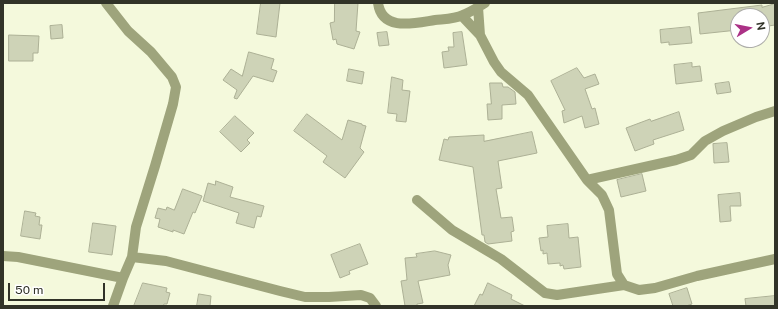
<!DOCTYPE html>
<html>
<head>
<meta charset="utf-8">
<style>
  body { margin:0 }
  #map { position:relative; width:778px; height:309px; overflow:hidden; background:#f4f9dc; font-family:"Public Sans",sans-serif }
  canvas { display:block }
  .frame { position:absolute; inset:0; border:4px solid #313328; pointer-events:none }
  .north { position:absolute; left:730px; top:8px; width:40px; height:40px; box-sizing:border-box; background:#fff; border:1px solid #adada9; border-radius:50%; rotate:80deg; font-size:11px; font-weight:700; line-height:16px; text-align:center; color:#313328 }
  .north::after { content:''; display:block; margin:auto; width:14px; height:18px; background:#ab3186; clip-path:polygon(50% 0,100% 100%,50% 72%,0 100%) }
  .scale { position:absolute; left:8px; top:283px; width:97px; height:18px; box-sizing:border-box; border:2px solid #313328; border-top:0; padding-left:5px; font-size:12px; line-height:14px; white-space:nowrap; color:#313328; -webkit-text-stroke:3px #fff; paint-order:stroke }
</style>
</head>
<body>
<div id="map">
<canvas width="778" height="309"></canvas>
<div class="frame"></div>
<div class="north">N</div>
<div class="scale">50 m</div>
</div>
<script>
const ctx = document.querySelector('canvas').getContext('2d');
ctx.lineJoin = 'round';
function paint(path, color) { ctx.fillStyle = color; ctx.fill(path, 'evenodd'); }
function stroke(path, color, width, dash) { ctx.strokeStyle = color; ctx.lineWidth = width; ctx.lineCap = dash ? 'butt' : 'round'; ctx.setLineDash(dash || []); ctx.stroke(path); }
const building = new Path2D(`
  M261,3H280L276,37L257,34Z
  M335,3H358L356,31L360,32L354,49L337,44L336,39L333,40L330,23L334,22Z
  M775,4V25L762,27V16H738V30L700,34L698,13L762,5V7Z
  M62,25L63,38L51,39L50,26Z
  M690,27L692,43L669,45V42L661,43L660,30Z
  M387,32L389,45L379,46L377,33Z
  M462,32L467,65L444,68L442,52L449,51L448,47H454L453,33Z
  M9,35L39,36L38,53H33V61H9Z
  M249,52L274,59L271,69L277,71L273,82L253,76L237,99L234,98L237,90L223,80L231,69L242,76Z
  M692,63V67L700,66L702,81L676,84L674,65Z
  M577,68L584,78L595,74L599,84L585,89L592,109L595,108L599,124L585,128L582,116L564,123L562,111L565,110L551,81Z
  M349,69L364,72L362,84L347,81Z
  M392,77L403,80L402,90L410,91L406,122L396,121L397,114L388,113Z
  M729,82L731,92L717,94L715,84Z
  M490,83H502L503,87H508L515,92L516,104L502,105V119L488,120L487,104H491Z
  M679,112L684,130L653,140L654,144L635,151L626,128L650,119L651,121Z
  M307,114L342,140L348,120L362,124V125L366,126L360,148L364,152L345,178L323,162L327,156L294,131Z
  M235,116L254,133L247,140L250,143L241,152L220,132Z
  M532,132L537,153L498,161L502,188L496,189L501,218L512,217L514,231L511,232L512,241L488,244L485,242L484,235H482L473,167L439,160L444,139L448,140L449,137L484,135V141Z
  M727,143L729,162L714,163L713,144Z
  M642,174L646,191L621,197L617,180Z
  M216,181L233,187L230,197L264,206L261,217L257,216L254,228L236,223L239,213L203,201L208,183L215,185Z
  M183,189L202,196L195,213L193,212L184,234L173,230V232L158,227L160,219L155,218L158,208L166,210L167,207L174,210Z
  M740,193L741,206H730L731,221L720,222L718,195Z
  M25,211L36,213L35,216L40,217L39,225H42L40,239L21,236Z
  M93,223L116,226L112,255L89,252Z
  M568,224L569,238L578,237L581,267L564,269L563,265L560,266V263L548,264L547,253L543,254V250L541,251L539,238L548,237L547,226Z
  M360,244L368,264L349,271L350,274L340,278L331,255Z
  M435,251L451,255L448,265L450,275L418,281L423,303L417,304V306H405L401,281L407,280L405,258L417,257L416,254Z
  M143,283L167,288L166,292L170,293L167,304H164L163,306H134Z
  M488,283L512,295L511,299L525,306H474L480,294L482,295Z
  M687,288L692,304L686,306H673L669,294Z
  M199,294L211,296L210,306H197Z
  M775,296V306H746L745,299Z`);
paint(building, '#ced3b7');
stroke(building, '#acb095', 1);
stroke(new Path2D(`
  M106,3L128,31L151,52L172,77L176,87L173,104L155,166L136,227L132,257L123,278L113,306
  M378,3C382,32 415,23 435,20C444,19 455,19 463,15C471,12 478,7 485,3
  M478,7L480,35
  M462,16L480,35L494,62L501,72L528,95L587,180L602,195L609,210L617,274L624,285L639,290L655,288L697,276L775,259
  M587,180L676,160L691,155L705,141L723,131L756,117L775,111
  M417,200L452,230L501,259L545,293L557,295L624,285
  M3,256L18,257L123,278
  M132,257L166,261L280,291L305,297H329L361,295L370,298L376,306`), '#9ea47c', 10);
</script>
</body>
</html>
